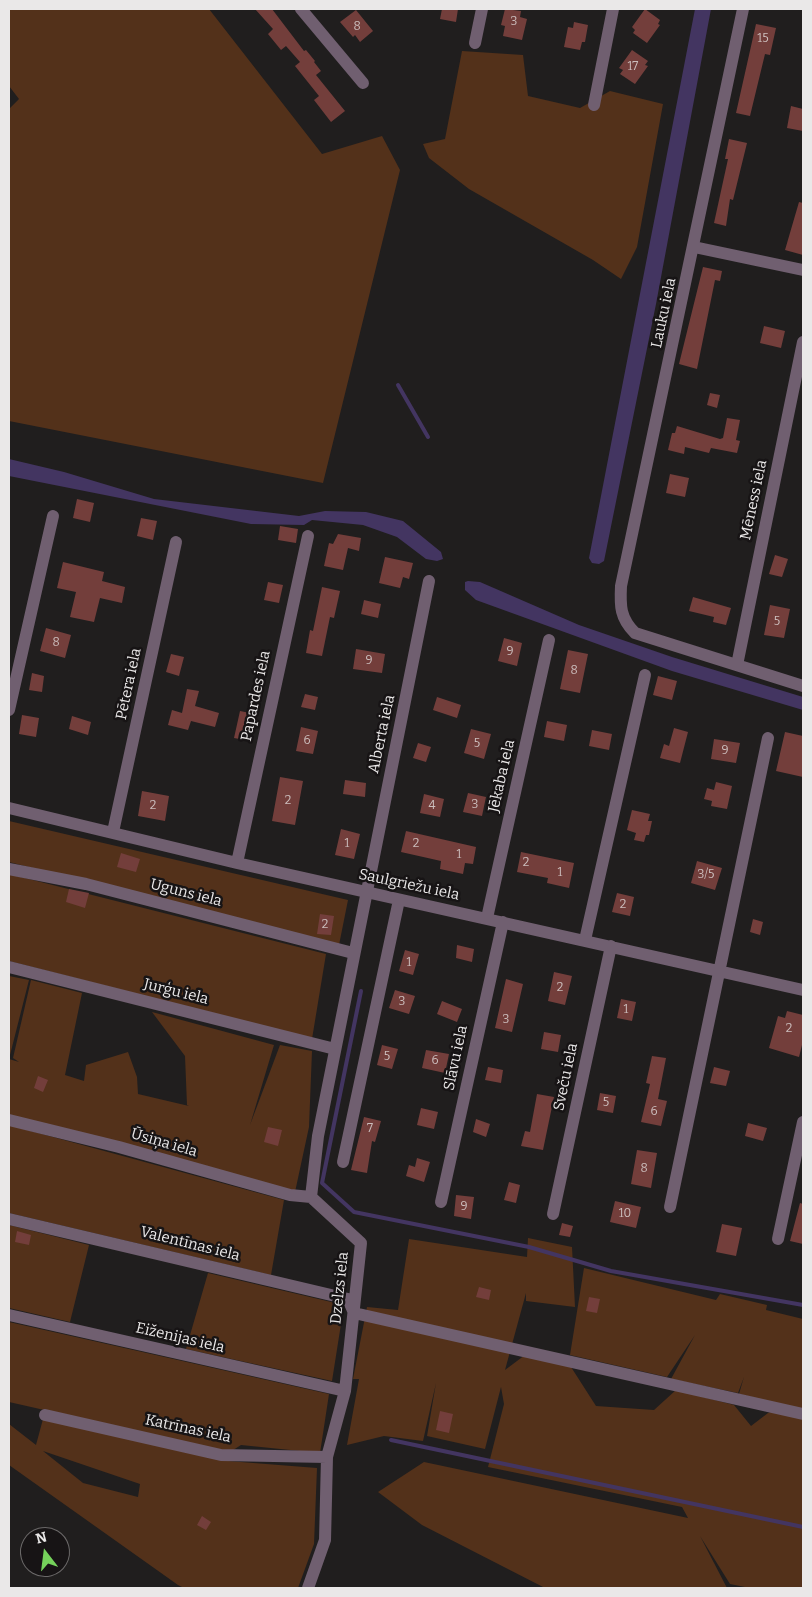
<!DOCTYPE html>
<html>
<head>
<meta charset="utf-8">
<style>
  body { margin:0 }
  #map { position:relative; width:812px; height:1597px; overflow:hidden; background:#201e1e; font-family:Bitter,serif }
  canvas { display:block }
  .frame { position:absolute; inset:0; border:10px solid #eae8e8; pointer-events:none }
  .north { position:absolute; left:20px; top:1527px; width:50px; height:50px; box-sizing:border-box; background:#171415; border:1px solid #6b6969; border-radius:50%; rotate:345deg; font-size:14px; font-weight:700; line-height:20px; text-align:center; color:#eae8e8 }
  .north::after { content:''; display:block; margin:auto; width:18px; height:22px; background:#75d25b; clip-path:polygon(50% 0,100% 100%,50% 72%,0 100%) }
</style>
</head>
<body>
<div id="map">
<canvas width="812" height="1597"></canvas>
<div class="frame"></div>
<div class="north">N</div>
</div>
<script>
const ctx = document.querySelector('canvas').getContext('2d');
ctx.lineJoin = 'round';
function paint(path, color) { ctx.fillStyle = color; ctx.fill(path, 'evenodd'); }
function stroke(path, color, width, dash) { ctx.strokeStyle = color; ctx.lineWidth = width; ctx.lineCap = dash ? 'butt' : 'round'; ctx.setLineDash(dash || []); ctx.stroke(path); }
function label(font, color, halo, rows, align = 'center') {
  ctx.font = font + ' Bitter,serif'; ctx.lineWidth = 5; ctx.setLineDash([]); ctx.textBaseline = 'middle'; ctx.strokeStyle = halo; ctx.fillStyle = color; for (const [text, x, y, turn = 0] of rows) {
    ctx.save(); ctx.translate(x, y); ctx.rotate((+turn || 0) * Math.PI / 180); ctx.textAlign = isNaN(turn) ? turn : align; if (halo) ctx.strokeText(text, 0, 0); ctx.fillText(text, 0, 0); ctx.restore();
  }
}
paint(new Path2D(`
  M9,9H209L322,154L382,136L400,170L323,483L9,421V109L19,99L9,86Z
  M462,51L523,55L528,96L580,108L610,91L663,104L637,247L621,279L593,260L469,189L429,158L423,144L445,139Z
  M9,821L348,900L339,945L9,862Z
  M9,874L326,954L312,1039L9,961Z
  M9,976L29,980L9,1059L19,1062L13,1058L31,980L82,993L65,1075L84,1081L86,1065L128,1052L137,1077L138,1094L189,1106L187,1105L185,1056L152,1012L274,1045L250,1125L280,1045L312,1051L309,1127L295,1192L9,1116Z
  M9,1125L284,1200L271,1275L9,1213Z
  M9,1225L89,1245L70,1322L9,1308Z
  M528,1238L572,1247L575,1307L526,1301V1293L505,1370L529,1352L571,1367L596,1406L654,1410L676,1390L734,1405L751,1426L768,1413L787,1406L739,1394L744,1377L738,1393L671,1379L695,1335L667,1377L570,1355L584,1268L716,1300L720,1294L767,1305L766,1310L803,1319V1588H750L730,1584L700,1536L727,1588H545L422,1525L378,1492L424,1462L688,1518L682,1507L488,1467L504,1404L501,1387L485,1449L427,1436L436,1383L423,1441L384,1436L347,1445L359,1379H353L367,1307L398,1310L409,1239L527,1257Z
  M208,1273L344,1305L332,1381L186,1349Z
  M9,1322L329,1394L320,1453L241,1445L230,1452L9,1402Z
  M43,1419L228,1461L317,1468L314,1544L298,1588H184L178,1585L9,1465V1424L36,1445ZM43,1451L140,1484L138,1497L83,1483Z`), '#53311a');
paint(new Path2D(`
  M695,9H711L656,304L604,561L599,564L592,563L589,558Z
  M9,459L64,472L154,499L299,516L325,511L366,512L403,521L441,552L443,559L437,561L426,559L397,537L363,525L312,520L304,525L251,524L9,476Z
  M468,581L480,582L579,625L672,657L803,697V710L672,671L476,600L465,590V582Z`), '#433561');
stroke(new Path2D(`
  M398,385L428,437
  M361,991L322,1183L354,1212L529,1247L611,1271L803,1305
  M391,1440L803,1527`), '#433561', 4);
paint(new Path2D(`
  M255,9H272L304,51L306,50L315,61L314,62L321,71L316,75L345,111L331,122L314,100L319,96L295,66L300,62L286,46L281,50L268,34L273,29Z
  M442,9H458L456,22L440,19Z
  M505,9L521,11L520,17L527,19L522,40L503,36L505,26L501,25Z
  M645,9L660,20L658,24L660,25L647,43L633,33L635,30L632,27Z
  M356,10L373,31L360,42L355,35L353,37L340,22Z
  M574,22L588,25L585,42H582L580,50L564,47L568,27L573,28Z
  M756,24L776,28L770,55L765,54L750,116L736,113Z
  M632,50L648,61L645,65L648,66L635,84L620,74L623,70L619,68Z
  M791,106L803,109V131L787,128Z
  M729,139L747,143L733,200L730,199L726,226L714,223L728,159H725Z
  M799,202L803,203V255L785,250Z
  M703,267L722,271L720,281L715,280L697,369L679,364Z
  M764,326L785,331L781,348L760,343Z
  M710,393L720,395L717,408L707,405Z
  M727,418L740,420L736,440L740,441L737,453L711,448L709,453L685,447L684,454L668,450L672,433H675L677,426L720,439L723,438Z
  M670,474L689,478L685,497L666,493Z
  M77,499L94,503L90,522L73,518Z
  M141,518L157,521L153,540L137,536Z
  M280,526L298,529L296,543L278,540Z
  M338,534L361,538L359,551L348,548L343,570L324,566L329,543L333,544Z
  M775,555L788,559L782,577L769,574Z
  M385,557L413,563L409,579L403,577L400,588L379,583Z
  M63,562L104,572L102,581L125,587L122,603L100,598L94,622L70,617L76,592L57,588Z
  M268,582L283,585L279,603L264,600Z
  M322,587L340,591L334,618L330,617L322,656L306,653L310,630L313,631Z
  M693,597L731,608L726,625L713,622L714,617L689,611Z
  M364,600L381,604L378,618L361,614Z
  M770,605L790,609L784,638L764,635Z
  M46,628L71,635L65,658L40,651Z
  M504,638L522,643L517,666L498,661Z
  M356,649L385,654L382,673L353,669Z
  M568,650L588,654L580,693L560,689Z
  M171,654L184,657L179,676L166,672Z
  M32,673L44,676L42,692L29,690Z
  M658,676L677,681L672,700L653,695Z
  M187,689L199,691L195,706L219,713L215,727L191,721L188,730L168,725L172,710L182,713Z
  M305,694L318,697L315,710L301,707Z
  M437,697L461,705L457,718L433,710Z
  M240,711L255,714L250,741L234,738Z
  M22,715L39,718L36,737L19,734Z
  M72,716L91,722L88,735L69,729Z
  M547,721L567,725L564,741L544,737Z
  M301,727L318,731L313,754L296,751Z
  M674,728L688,732L680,763L660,758L664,744L669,746Z
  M471,729L491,734L484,759L464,753Z
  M592,730L612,734L609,750L589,746Z
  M785,732L803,736V777L776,771Z
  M714,739L740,743L736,763L711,759Z
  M418,743L431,747L426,762L413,758Z
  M280,777L303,781L295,825L272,821Z
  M345,780L366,783L365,797L343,794Z
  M716,782L732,786L727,809L711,806L712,801L704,799L707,788L714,790Z
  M142,791L169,796L165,821L138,816Z
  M468,793L486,797L482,816L463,812Z
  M424,794L444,799L440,817L420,813Z
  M632,810L650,814L648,821H652L649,835H646L644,842L634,840L636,833L627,830Z
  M341,829L360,834L354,859L335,855Z
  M406,831L476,847L473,864L465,863L463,874L440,869L441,861L401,852Z
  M521,852L574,863L569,888L547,883L548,878L517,872Z
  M121,853L140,859L136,872L117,867Z
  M697,861L722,868L715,890L691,883Z
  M69,889L89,893L85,908L66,902Z
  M617,893L634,897L630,916L612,912Z
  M320,914L334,916L331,935L317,934Z
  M753,919L763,922L760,935L750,932Z
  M457,945L474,949L472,962L456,958Z
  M405,950L419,954L413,975L399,971Z
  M554,972L572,976L565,1005L548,1001Z
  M506,979L523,984L512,1032L495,1028Z
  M395,990L415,996L409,1014L389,1008Z
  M621,999L636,1002L632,1021L617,1018Z
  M442,1001L462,1009L457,1022L437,1014Z
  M787,1011L803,1015V1041L799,1057L769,1048L778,1016L785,1018Z
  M544,1032L561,1035L558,1052L541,1049Z
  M382,1045L398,1049L392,1069L377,1065Z
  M426,1050L449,1054L445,1073L422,1068Z
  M652,1056L666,1058L658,1099L667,1101L661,1126L641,1122L650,1084L646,1083Z
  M488,1067L503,1070L501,1083L485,1080Z
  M714,1067L730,1071L726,1086L710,1083Z
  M38,1076L48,1080L43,1092L34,1088Z
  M600,1093L616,1096L613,1113L597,1110Z
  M537,1094L554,1097L543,1150L521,1146L525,1131L530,1132Z
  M421,1108L438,1112L434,1129L417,1125Z
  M364,1117L381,1121L375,1142L372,1141L367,1173L351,1170Z
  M476,1119L490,1124L486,1137L473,1132Z
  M748,1123L767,1128L763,1141L745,1136Z
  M268,1127L282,1130L278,1146L264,1142Z
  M637,1150L657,1153L651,1188L631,1184Z
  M417,1158L430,1162L424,1182L406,1176L409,1165L415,1167Z
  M509,1182L520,1185L516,1203L504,1200Z
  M456,1195L474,1197L471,1219L454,1216Z
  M615,1201L641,1207L636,1228L610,1222Z
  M800,1203L803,1204V1244L790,1241Z
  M562,1223L573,1226L570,1237L559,1235Z
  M722,1224L742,1228L736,1256L716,1252Z
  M17,1231L31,1235L29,1245L15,1242Z
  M479,1287L491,1290L489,1300L476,1297Z
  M589,1297L600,1299L597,1313L586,1311Z
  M440,1411L453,1414L449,1433L436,1430Z
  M202,1516L211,1522L206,1530L197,1525Z`), '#733e3b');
stroke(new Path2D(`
  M301,9L363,83
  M743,9L621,586C620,606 620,618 635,633L803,686
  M475,43L482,9
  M594,105L613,9
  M694,247L803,270
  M737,665L803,342
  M9,710L53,516
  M9,808L237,863L803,990
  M113,832L176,542
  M237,863L308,536
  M9,869L86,884L353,953
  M487,918L549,640
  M585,940L645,675
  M9,967L335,1049
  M9,1120L119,1147L290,1195L311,1197
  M343,1162L399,900
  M311,1197L318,1136L429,581
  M441,1202L503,922
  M670,1207L768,738
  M553,1214L611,946
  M9,1219L348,1299L354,1313L803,1414
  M778,1239L803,1122
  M9,1315L345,1391
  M45,1415L221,1455L327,1457
  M308,1588L325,1540L327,1457L345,1391L361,1243L311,1197`), '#705f70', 12);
label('12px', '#ccbebd', null, [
  ["3",514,22],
  ["8",357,27],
  ["15",763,39],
  ["17",633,67],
  ["5",777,622],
  ["8",56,643],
  ["9",510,652],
  ["9",369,661],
  ["8",574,671],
  ["6",307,741],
  ["5",477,744],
  ["9",725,751],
  ["2",288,801],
  ["3",475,805],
  ["2",153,806],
  ["4",432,806],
  ["1",347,844],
  ["2",416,844],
  ["1",459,855],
  ["2",526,863],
  ["1",560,873],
  ["3/5",706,875],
  ["2",623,905],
  ["2",325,925],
  ["1",409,963],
  ["2",560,988],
  ["3",402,1002],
  ["1",626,1010],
  ["3",506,1020],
  ["2",789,1029],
  ["5",387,1057],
  ["6",435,1061],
  ["5",606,1103],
  ["6",654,1112],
  ["7",370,1129],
  ["8",644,1169],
  ["9",464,1207],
  ["10",625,1214]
]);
label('15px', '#eae8e8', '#171415', [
  ["Lauku iela",664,313,-78],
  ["Mēness iela",754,500,-78],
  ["Pētera iela",129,684,-78],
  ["Papardes iela",256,696,-78],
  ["Alberta iela",382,734,-78],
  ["Jēkaba iela",502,776,-77],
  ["Saulgriežu iela",409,885,12],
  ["Uguns iela",186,893,14],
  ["Jurģu iela",176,992,14],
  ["Slāvu iela",456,1058,-78],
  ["Sveču iela",566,1077,-78],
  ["Ūsiņa iela",164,1143,16],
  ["Valentīnas iela",190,1244,14],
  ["Dzelzs iela",340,1288,-84],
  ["Eiženijas iela",180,1338,13],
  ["Katrīnas iela",188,1429,12]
]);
</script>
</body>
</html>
